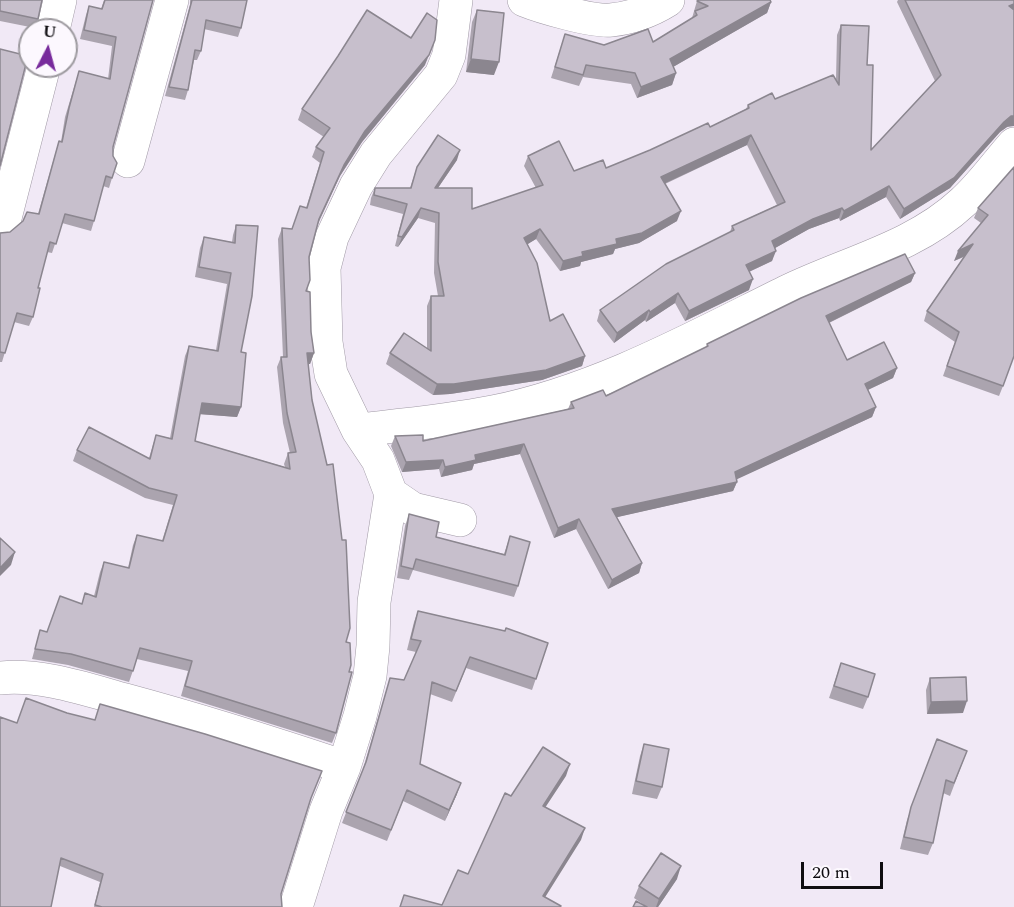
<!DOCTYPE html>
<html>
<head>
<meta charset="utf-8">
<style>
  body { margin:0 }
  #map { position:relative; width:1014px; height:907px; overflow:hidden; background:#f1e9f6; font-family:Spectral,serif }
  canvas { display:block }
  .north { position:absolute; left:18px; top:18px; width:60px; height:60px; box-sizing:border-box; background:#fcf8fe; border:2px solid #9d9a9f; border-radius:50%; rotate:6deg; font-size:16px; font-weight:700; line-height:24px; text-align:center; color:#0e0c10 }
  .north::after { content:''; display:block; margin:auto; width:21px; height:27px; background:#782b9c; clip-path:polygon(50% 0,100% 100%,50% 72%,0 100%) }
  .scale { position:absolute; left:801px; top:862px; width:82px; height:27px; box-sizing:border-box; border:3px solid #0e0c10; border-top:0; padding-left:8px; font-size:18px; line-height:21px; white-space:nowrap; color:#0e0c10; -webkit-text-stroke:4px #fcf8fe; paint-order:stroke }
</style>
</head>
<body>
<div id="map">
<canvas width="1014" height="907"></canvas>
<div class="north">U</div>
<div class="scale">20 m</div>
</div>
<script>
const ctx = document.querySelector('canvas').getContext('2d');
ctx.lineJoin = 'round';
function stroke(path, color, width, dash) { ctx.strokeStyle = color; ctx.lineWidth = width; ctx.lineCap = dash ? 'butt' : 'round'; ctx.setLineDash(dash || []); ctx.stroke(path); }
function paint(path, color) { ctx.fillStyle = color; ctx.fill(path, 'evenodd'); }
const minor = new Path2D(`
  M524,0C541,7 593,22 611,20C631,18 652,10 668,0
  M53,30L60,0
  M128,161L172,0
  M0,224L5,218L44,66
  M358,430C403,425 448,421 493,412C597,391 691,339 786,292C845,263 914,248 963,202C982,185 997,163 1014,144
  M391,494L413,509L460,520
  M0,678C42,674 85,689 125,700C199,720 272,743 344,767
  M296,907L326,811L344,767L360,716L370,676L373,646L374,602L391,494L378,460L358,430L331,374L326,342L324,268L332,237L356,186L376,154L441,75L449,55L456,0`);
stroke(minor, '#a19aa6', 34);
stroke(minor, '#fff', 33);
paint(new Path2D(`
  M0,0L38,19L35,28L0,21Z
  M104,0H153L113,147L112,178L109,188L103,186L94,221L91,231L62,223L52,253L47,252L38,288L33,317L29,326L14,322L2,362H0V233L10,232L38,214L56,151L59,141L61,142L65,117L79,71L108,79L112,46L80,39L86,15L89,6L101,9Z
  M190,0H247L241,28L238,37L204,29L201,51L197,60H194L188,90L185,100L165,96L190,5Z
  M898,0H1014L1007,127L1000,132L950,188L900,219L886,197L840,221L839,218L809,229L775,248L772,261L749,272V290L685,321L675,303L646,322L645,320L614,343L597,321L600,310L730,232L732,226L777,205L747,145L665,184L677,221L639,243L615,249L613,254L581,262L580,266L560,271L536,239L527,244L550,321L585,356L582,366L542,380L450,394L433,395L386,364L390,353L427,348V306L431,296H438L434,273L435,223L418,218L398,247L395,246L403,214L370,205L371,198L375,188H410L417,167L457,160L438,188L472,209L536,188L524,166L528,156L574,171L606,168L710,127L746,109L748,105L775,99L836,79L837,35L841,25L867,65L871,150L935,81L897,2Z
  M697,1L771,2L767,13L673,67L676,73L672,85L637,98L631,84L583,77L579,86L551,78L565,34L604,45L653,42L692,18Z
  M477,10L494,75L466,72L472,22Z
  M425,65L362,142L340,176L318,224L309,257L306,291L314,353L310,364H308L312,400L346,642L349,672L336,733L332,743L181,696L188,671L137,659L129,682L68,665L32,659L40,630L47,632L94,596L100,572L104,562L128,568L133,545L137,535L162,541L173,505L145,498L73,461L77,450L149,458L156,435L170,438L185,356L189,346L216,350L227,284L195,277L200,248L204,237L232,242L233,235L236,225L241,352V407L237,417L200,414L195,441L285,467L284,464L288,453H290L283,423L277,367L281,357H283L278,239L282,228L292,229L306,208L320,163L312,157L316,147L324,137L298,120L302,109Z
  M1014,167L1003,386L999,396L943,376L955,342L924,321L927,311L964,257L954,261L981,223L974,218L978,208Z
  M915,273L911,282L829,323L847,360L897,368L893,378L868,390L876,407L872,417L736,479L737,482L733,491L617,517L642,563L639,573L608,589L576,529L554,538L520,454L474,464L472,470L441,477L439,469L402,472L391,446L395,436L423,441L568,409L571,402L606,396L706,347L707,344Z
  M409,514L436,537L504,554L510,536L518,586L514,597L413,570L409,580L397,578L405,526Z
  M418,611L548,643L532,690L466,668L452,702L430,694L420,764L457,794L445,821L403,801L387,841L342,823L363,769L390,678L404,680L416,652L407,650L414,622Z
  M841,663L868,697L863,709L829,698Z
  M930,678L963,713L927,714L926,690Z
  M17,722L310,801L281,894L282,907H94L100,882L60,866Z
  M937,739L967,751L950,796L943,793L933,843L928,855L900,849L907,820Z
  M644,744L662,787L657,799L632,794L640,756Z
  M677,879L658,907H647L634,898L639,886Z`), '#aba4af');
paint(new Path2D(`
  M771,2L767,13L666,71L670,59Z
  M1014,4V12L1009,6Z
  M435,40L425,65L362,142L340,176L315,229L319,219L344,165L365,131Z
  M471,59L499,62L494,75L466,72Z
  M676,73L672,85L637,98L641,87Z
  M1011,116H1014V126L1007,127L1000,132L950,188L900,219L904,209L1004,122Z
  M751,135L747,145L657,187L661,177Z
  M460,150L457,160L431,198L435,188Z
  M889,186L886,197L840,221L844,211Z
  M421,208L418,218L398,247L402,237Z
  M842,208L839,218L809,229L768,252L772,241L813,219Z
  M681,211L677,221L639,243L615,249L613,254L581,262L580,266L560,271L563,261Z
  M540,229L536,239L520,249L524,238Z
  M973,244L969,254L954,261L958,251Z
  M776,251L772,261L742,275L746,265Z
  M915,273L911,282L822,326L826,316Z
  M753,279L749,290L685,321L689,311Z
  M678,293L675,303L646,322L650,312Z
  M649,310L645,320L614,343L617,333Z
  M307,353H314L310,364H303Z
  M585,356L582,366L542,380L450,394L433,395L437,384Z
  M897,368L893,378L861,393L865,384Z
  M202,403L241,407L237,417L198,414Z
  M876,407L872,417L731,482L735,472Z
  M524,444L520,454L474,464L472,470L441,477L445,467L475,455Z
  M443,460L439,469L402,472L406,462Z
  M737,482L733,491L609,519L612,509Z
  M579,519L576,529L554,538L558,528Z
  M15,552L11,565L0,576V568Z
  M642,563L639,573L608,589L612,580Z
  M967,701L963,713L927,714L931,702Z
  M570,764L566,776L539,817L543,806Z
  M461,783L457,794L445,821L449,810Z
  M585,828L581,840L539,907L543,896Z
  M681,866L677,879L658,907H656L659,899Z`), '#8b868f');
const building = new Path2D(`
  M0,0H42L38,19L0,11Z
  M105,0H153L113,147V156L117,163L112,178L106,176L94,221L65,214L56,244L50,242L38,288H40L33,317L17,313L5,353L0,352V233L10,232L23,221L27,212L39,214L59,141L62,142L69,108L79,71L110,79L116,37L84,30L89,6L102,9Z
  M192,0H247L241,28L206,20L201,51L195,50L188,90L169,87Z
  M699,0H770L771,2L670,59L676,73L641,87L635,73L586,65L583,75L555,67L565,34L604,45L648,29L653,42L697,15L695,11L708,6L697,1Z
  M905,0H1014V4L1009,6L1014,10V116H1011L1004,122L954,178L904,209L889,186L844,211L842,208L813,219L772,241L776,251L746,265L753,279L689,311L678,293L650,312L649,310L617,333L600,310L666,264L734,230L732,226L785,202L751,135L661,177L681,211L642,233L616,239L617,244L582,252L583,256L563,261L540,229L524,238L537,263L550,321L563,314L585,356L546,370L454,384H437L390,353L404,333L431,351V296H444L438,262L439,213L421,208L402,237L398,236L407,204L374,195L375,188H411L417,167L438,135L460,150L435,188H472V209L543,185L528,156L559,141L574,171L603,160L606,168L650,150L708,123L710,127L749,108L748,105L772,93L775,99L833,75L839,85L841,25L869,26L867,65H873L871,150L941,75Z
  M367,10L411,38L427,13L437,20L435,40L429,55L365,131L344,165L319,219L309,257L310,280L306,291L310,292L311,332L314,353H307L312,400L327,465L333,464L342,540H346L350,628L346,642L350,643L351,665L349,672H352L336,733L185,686L192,661L140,648L133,671L71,654L35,649L40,630L47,632L60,596L82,604L85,593L96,597L104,562L129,568L137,535L163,541L177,495L149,488L77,450L89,427L150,459L156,435L172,439L189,346L218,351L231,273L199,267L204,237L235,243L236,225L258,226L252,296L241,352L246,353L241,407L202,403L195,441L290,469L288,453L296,452L287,413L281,357H287L282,228L292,229L300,206L307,208L324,152L316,147L330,128L302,109L338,56Z
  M477,10L504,13L499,62L471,59Z
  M0,49L28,56L0,166Z
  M1014,167V356L1003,386L947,366L959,332L927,311L973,244L958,251L988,215L978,208Z
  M905,254L915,273L826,316L847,360L884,342L897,368L865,384L876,407L735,472L737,482L612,509L642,563L612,580L579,519L558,528L524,444L475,455L476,460L445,467L443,460L406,462L395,436L423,435V441L574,408L571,402L603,390L606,396L708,346L707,344L801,298Z
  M409,514L439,522L436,537L505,555L510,536L530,542L518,586L416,559L413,569L401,566Z
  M0,538L15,552L0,568Z
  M418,611L505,631L506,628L548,643L536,679L470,657L456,691L432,682L420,764L461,783L449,810L407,790L391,830L346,812L366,762L390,678L404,680L421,641L411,639Z
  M841,663L875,674L868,697L834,686Z
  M966,677L967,701L931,702L930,678Z
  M26,698L67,713L95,720L100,704L205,734L322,771L311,798L281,894L282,907H102L95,905L103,874L61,858L51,907H0V717L17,723Z
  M937,739L967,751L954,783L946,780L933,843L904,837L911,807Z
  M644,744L669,749L662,787L636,781Z
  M543,747L570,764L543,806L585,828L543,896L561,906L560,907H400L404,895L442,905L458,870L468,874L505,793L511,796Z
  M661,853L681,866L659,899L639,886Z
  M636,901L647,907H633Z`);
paint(building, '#c7bfcc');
stroke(building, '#8b868f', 1.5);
</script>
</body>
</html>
